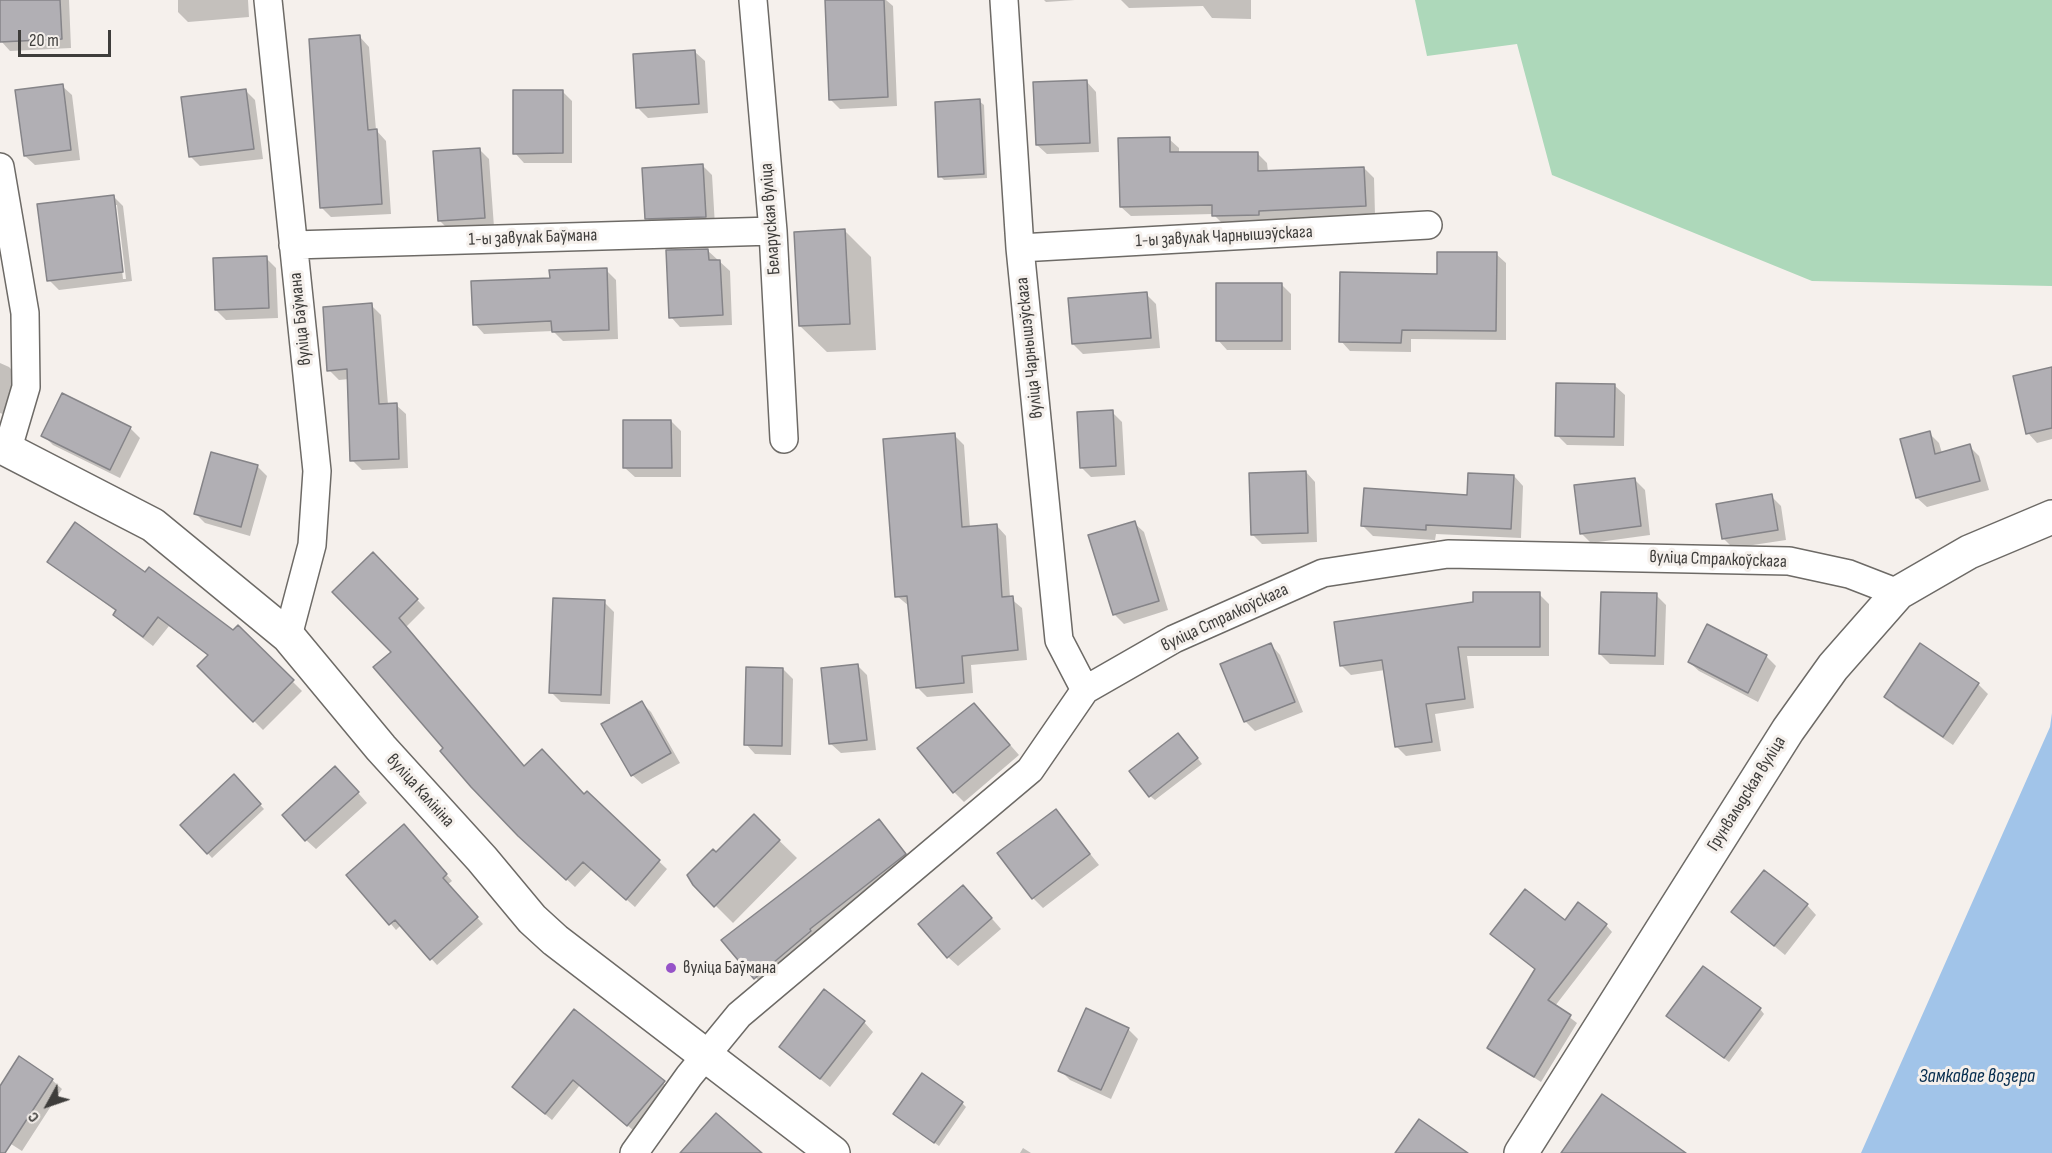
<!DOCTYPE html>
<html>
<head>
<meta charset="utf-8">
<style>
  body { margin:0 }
  #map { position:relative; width:2052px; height:1153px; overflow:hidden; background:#f5f0ec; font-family:"Sofia Sans Condensed",sans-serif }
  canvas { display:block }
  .north { position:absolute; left:18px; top:1075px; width:60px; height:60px; -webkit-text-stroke:4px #f5f0ec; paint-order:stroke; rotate:230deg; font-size:16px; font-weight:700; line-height:24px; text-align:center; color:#3e3d3b }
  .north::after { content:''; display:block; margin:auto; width:21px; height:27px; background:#3e3d3b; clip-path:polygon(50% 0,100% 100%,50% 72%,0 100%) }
  .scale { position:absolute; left:18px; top:30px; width:93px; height:27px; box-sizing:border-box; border:3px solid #3e3d3b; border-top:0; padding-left:8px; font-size:18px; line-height:21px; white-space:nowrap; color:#3e3d3b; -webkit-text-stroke:4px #f5f0ec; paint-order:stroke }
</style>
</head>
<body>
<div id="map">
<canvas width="2052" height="1153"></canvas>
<div class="north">С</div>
<div class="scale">20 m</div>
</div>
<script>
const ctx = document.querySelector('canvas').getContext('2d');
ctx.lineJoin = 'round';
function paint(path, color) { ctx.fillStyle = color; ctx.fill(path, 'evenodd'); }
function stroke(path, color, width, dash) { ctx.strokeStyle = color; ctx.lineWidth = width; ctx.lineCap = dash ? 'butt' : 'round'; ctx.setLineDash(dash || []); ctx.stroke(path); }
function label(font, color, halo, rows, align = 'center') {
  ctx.font = font + ' "Sofia Sans Condensed",sans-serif'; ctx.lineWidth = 6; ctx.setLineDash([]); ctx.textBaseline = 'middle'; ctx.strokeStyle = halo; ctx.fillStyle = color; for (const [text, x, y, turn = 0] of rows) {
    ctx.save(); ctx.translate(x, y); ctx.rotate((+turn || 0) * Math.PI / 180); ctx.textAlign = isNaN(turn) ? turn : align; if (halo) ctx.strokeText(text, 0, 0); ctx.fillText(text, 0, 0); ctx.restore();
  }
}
paint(new Path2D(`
  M1415,0H2052V286L1812,281L1552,175L1517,44L1427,56Z`), '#add8ba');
paint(new Path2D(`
  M2052,713V1153H1861L2050,727Z`), '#a1c4e9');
paint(new Path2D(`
  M0,0H69L71,48L10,51L1,41Z
  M178,0H248L249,17L188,22L178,12Z
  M826,0H886L893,6L897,106L840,109L830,99Z
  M1044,0H1075L1046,2Z
  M1121,0H1251V19L1212,18L1203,6L1129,8Z
  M360,37L369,47L376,130L386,141L391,214L331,217L321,207Z
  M695,52L705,61L708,113L648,118L638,108Z
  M1087,82L1096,92L1099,152L1047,154L1037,145Z
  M62,86L72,95L80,160L35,165L25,156Z
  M245,90L255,100L263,159L200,166L190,156Z
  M563,92L572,101V163H524L515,153Z
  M979,101L984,105L987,178L944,180L940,176Z
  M1169,139L1179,148V154H1258L1267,163L1268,172L1364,168L1374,178L1375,215L1268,220V225H1224L1213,214L1131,216L1121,207Z
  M479,149L489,159L494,227L449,230L439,220Z
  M702,165L712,175L715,226L656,228L647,218Z
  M113,196L123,206L132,281L59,290L49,280ZM114,205H117L126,279H123Z
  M844,230L871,257L876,350L827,352L800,326Z
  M707,250L730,271L732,325L680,327L671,317Z
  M1496,254L1506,263V340L1411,339V352L1350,351L1341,341L1439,275Z
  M266,258L276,268L278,318L226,320L216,310Z
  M606,270L616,280L618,339L563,341L553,331L484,334L475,324L551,279Z
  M1281,284L1291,294V350H1227L1218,340Z
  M1146,294L1156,304L1160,348L1083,354L1073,344Z
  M371,305L381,315L388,405H396L406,414L408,468L362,470L352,460L349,379L339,380L329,370Z
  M0,363L9,367L19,377L6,415L0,413Z
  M2052,368V439L2037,443L2028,433Z
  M1615,386L1625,395L1624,446L1567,445L1557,435Z
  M1112,412L1122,422L1125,475L1091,477L1081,467Z
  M671,421L681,431V477H635L625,468Z
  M130,428L140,438L120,478L53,445L43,435Z
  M1929,433L1939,443L1942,453L1969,446L1979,456L1989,490L1927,507L1917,498Z
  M954,435L964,445L970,528L997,526L1006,536L1010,598L1022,608L1027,660L971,665L973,693L927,697L917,687L909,606L897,596Z
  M257,466L267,476L250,536L205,523L195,513Z
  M1306,472L1315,482L1317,542L1262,544L1252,534Z
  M1514,476L1523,486L1521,538L1436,534L1435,540L1373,536L1363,526L1468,497Z
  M1635,480L1645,490L1650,535L1591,543L1581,533Z
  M1771,496L1781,506L1786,540L1733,548L1723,538Z
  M1134,523L1144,532L1168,610L1124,624L1114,614Z
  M373,554L425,608L406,627L524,767L584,796L587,793L667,869L635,907L592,869L575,887L528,844L445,748L393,652Z
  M49,562L145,574L233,632L238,627L302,691L263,730L199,666L209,656L169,626L153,646L124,624L115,615L117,612Z
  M1539,594L1549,604V656H1467L1474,708L1435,714L1441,751L1406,756L1396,746L1385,670L1351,675L1341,665Z
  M1656,595L1666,605L1664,665L1610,664L1600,654Z
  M604,602L614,612L610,704L561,702L551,692Z
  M1271,645L1280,655L1303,712L1255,731L1245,721Z
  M1766,656L1776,666L1758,702L1699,671L1689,662Z
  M858,666L867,675L876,750L841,753L831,744Z
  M783,669L793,679L791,755L755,754L746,744Z
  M1978,684L1988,694L1953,745L1895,706L1886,697Z
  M642,703L651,712L680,763L642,784L632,775Z
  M983,714L1019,755L964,802L954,792Z
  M1183,739L1202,764L1155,800L1150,796Z
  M234,777L264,809L212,858L182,825Z
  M345,778L367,803L316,849L306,840Z
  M1056,811L1099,865L1043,908L1033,898Z
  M754,816L797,858L733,923L694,884L716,854Z
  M879,821L915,864L765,988L723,940Z
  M410,832L452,881L447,885L483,924L437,965L401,925L396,930L391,924Z
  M973,897L1001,929L958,966L948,957Z
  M1807,905L1816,915L1785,955L1733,912Z
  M1565,922L1606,925L1612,932L1555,1006L1577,1023L1541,1082L1489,1048L1536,970L1492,934Z
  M1760,1009L1764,1014L1729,1062L1673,1020Z
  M864,1022L873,1032L830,1087L781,1047Z
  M1128,1029L1138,1039L1111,1099L1070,1080L1060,1070Z
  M633,1056L670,1089L634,1131L580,1085L552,1120L520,1093Z
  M52,1080L62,1089L22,1151L0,1137V1089Z
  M962,1103L966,1107L939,1146L900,1118Z
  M1023,1148L1031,1153H1020Z`), '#0003');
const building = new Path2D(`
  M0,0H60L62,39L0,42Z
  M825,0H884L888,97L829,100Z
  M360,35L368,130L377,129L382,204L320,208L309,39Z
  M695,50L699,104L636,108L633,54Z
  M1087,80L1090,143L1036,145L1033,82Z
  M63,84L71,150L24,156L15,90Z
  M246,89L254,149L189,157L181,97Z
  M513,90H563V153L513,154Z
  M980,99L984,174L938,177L935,102Z
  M1170,137V152H1258V171L1364,167L1366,206L1259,211V215L1212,216V205L1120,207L1118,138Z
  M480,148L485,218L438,221L433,151Z
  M703,164L706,217L645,219L642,168Z
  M114,195L123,272L47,281L37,204Z
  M845,229L850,324L799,326L794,232Z
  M708,249L709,260H720L723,315L669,318L666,250Z
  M1437,252H1497L1496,331L1402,330L1401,343L1339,342L1340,272L1437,274Z
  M267,256L269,308L215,310L213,258Z
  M607,268L609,330L552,332L551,321L473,325L471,281L550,278L549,270Z
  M1216,283H1282V341H1216Z
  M1147,292L1151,338L1072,344L1068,298Z
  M372,303L379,404L397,403L399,459L350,461L347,369L327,371L323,307Z
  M2052,367V428L2026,434L2013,376Z
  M1556,383L1615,384L1614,437L1555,436Z
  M62,393L131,427L110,470L41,436Z
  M1113,410L1116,466L1080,468L1077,412Z
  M623,420H671L672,468H623Z
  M1930,431L1935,454L1970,444L1980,481L1916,498L1900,439Z
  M955,433L962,527L997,524L1002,597L1013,596L1018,650L962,656L964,683L916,688L907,596L895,597L883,439Z
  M211,452L258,465L241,527L194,514Z
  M1306,471L1308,533L1251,535L1249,473Z
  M1468,473L1514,475L1511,529L1426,525V530L1361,526L1364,488L1467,495Z
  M1635,478L1641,526L1580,534L1574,485Z
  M1772,494L1778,530L1722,539L1716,504Z
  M1135,521L1159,601L1113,615L1088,535Z
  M75,522L145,572L149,567L233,630L238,625L294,680L253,722L197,666L208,655L158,617L143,637L113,615L116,610L47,562Z
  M373,552L418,599L399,618L524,766L542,749L584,794L587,791L660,860L626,900L583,862L566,880L518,836L471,787L440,751L443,748L373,667L391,652L332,592Z
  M1473,592H1540V647H1458L1465,699L1426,704L1432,742L1395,747L1382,660L1340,666L1334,622L1473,602Z
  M1601,592L1657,593L1655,656L1599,654Z
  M553,598L605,600L601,695L549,693Z
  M1707,624L1767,655L1748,693L1688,662Z
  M1271,643L1295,702L1244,722L1220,664Z
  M1920,643L1979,683L1943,737L1884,697Z
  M858,664L867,740L829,744L821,668Z
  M746,667L783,668L782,746L744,745Z
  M642,701L671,753L631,776L601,724Z
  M974,703L1010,745L953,793L917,748Z
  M1178,733L1198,758L1149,797L1129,771Z
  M335,766L359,792L305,841L282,815Z
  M234,774L261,804L207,854L180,825Z
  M1056,809L1090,854L1032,899L997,853Z
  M754,814L780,840L714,907L693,885L687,875L713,849L716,852Z
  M879,819L906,854L810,929L811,931L754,979L721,940Z
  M404,824L447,874L443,878L478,917L430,960L395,920L389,925L346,875Z
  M1764,870L1808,904L1774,946L1731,912Z
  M963,885L992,918L947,958L918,924Z
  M1525,889L1565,920L1578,902L1607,924L1548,1000L1571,1015L1534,1077L1487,1048L1535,969L1490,934Z
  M1703,966L1761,1008L1724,1058L1666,1016Z
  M824,989L865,1021L820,1079L779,1047Z
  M1086,1008L1129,1028L1101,1090L1058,1071Z
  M574,1009L665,1081L627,1126L573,1080L545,1114L512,1087Z
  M19,1056L53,1079L5,1153H0V1086Z
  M922,1073L963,1102L934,1143L893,1114Z
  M1602,1094L1686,1153H1561Z
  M716,1113L762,1153H680Z
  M1419,1119L1468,1153H1395Z`);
paint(building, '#b1afb4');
stroke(building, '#858488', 1.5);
const street = new Path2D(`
  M268,0L317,471L312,545L288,636
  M753,0L773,231L784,439
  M1004,0L1020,248L1059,640L1085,690
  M0,167L25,313L26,387L8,448
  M293,245L773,231
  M1020,248L1428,225
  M634,1153L689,1076L739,1015L1030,770L1085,690L1174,639L1323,573L1448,554L1789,561L1849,574L1898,593`);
const secondary = new Path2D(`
  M0,446L153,525L288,636L381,748L482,859L532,919L555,940L833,1153
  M1521,1153L1788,730L1833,667L1898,593L1969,552L2052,517`);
stroke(street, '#6d6a66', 30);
stroke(secondary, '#6d6a66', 36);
stroke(street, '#fff', 27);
stroke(secondary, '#fff', 33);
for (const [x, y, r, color] of [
  [671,968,6,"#9653c8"]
]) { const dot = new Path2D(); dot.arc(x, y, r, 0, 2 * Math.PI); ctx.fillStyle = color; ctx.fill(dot); stroke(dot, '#f5f0ec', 2); }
label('18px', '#3e3d3b', '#f5f0ec', [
  ["Беларуская вуліца",771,219,-94],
  ["1-ы завулак Чарнышэўскага",1224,237,-3],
  ["1-ы завулак Баўмана",533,238,-2],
  ["вуліца Баўмана",301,319,-96],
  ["вуліца Чарнышэўскага",1030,348,-96],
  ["вуліца Стралкоўскага",1718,560,2],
  ["вуліца Стралкоўскага",1225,618,-25],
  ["вуліца Калініна",420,791,48],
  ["Грунвальдская вуліца",1747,794,-58]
]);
label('18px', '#3e3d3b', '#f5f0ec', [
  ["вуліца Баўмана",683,968]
], 'left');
label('italic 20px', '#052c4e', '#f5f0ec', [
  ["Замкавае возера",1977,1077]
]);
</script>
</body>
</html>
